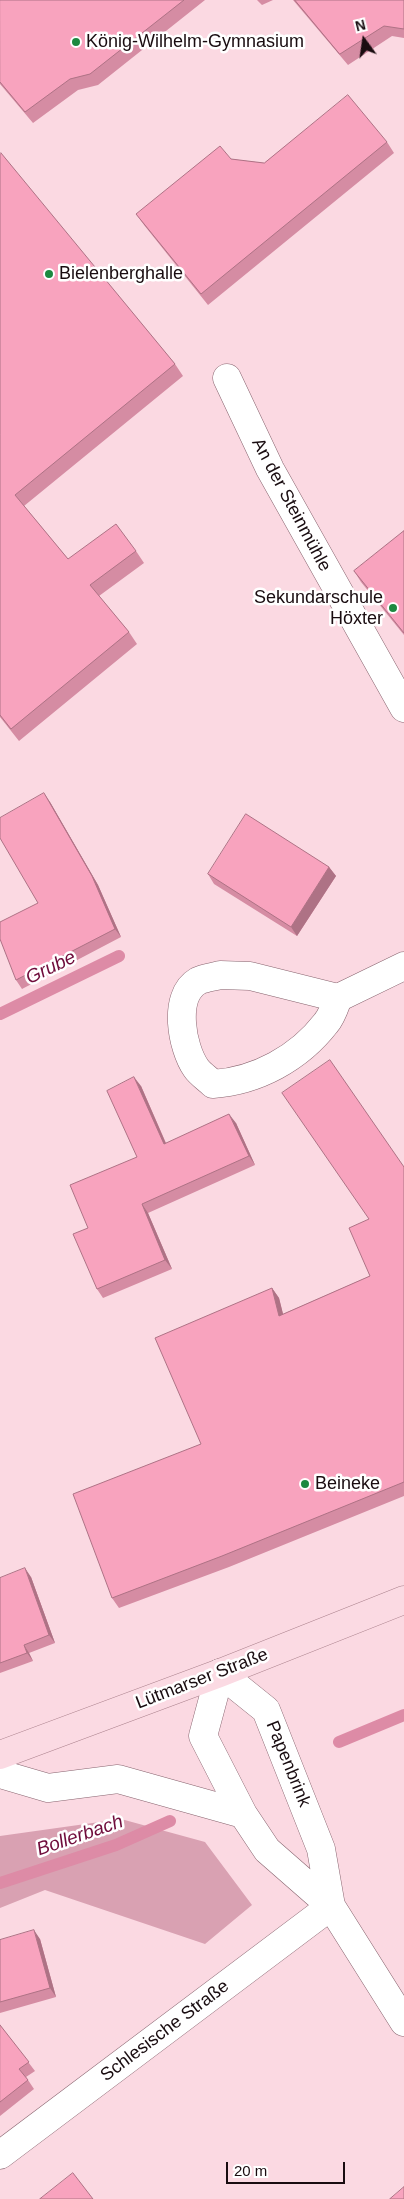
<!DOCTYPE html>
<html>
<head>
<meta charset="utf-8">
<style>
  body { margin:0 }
  #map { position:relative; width:404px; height:2199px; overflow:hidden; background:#fbd9e2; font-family:Arial,sans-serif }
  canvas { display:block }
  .north { position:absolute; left:339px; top:15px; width:50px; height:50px; -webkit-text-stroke:4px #fff; paint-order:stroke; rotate:346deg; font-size:14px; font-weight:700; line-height:20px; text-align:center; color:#190c10 }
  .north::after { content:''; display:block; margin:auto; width:18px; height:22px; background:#190c10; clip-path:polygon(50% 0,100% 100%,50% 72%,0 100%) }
  .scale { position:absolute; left:226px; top:2162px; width:119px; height:22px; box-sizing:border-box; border:2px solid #190c10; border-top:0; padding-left:6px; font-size:15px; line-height:18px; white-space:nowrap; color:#190c10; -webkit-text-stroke:4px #fff; paint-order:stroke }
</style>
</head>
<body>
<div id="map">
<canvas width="404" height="2199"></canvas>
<div class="north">N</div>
<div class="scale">20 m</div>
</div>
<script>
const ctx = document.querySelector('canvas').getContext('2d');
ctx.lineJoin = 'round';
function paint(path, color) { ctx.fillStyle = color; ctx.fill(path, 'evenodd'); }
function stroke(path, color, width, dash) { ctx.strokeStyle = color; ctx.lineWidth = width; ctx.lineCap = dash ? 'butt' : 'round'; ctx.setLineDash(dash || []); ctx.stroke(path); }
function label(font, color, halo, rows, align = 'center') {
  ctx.font = font + ' Arial,sans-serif'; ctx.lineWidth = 5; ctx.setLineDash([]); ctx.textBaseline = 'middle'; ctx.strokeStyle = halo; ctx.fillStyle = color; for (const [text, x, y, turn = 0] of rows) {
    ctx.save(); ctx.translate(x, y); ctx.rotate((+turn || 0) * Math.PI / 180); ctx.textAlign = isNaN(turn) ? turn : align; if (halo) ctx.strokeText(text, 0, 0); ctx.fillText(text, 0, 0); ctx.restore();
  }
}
paint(new Path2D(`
  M121,1819L205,1842L252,1905L205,1944L45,1890L0,1908V1836Z`), '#d9a1b2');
stroke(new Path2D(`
  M0,1014L119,956
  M339,1742L404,1715
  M0,1883L116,1845L170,1821`), '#dd8ba6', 12);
const minor = new Path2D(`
  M227,378L270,469L404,708
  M220,975L250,976L338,998C335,1006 332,1016 326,1023C299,1058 257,1081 213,1084C208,1079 200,1074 196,1068C182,1048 172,996 198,981C204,978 213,977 220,975Z
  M338,998L404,966
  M0,1774L48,1788L118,1779L243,1814
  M331,1906L321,1849L266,1710L220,1673L203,1736L243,1814L267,1850L331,1906L404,2022
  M0,2155L331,1906`);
const major = new Path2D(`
  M0,1755L220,1673L404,1600`);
stroke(minor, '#87636e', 29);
stroke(major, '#ab828d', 29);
stroke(minor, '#fff', 28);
stroke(major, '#fbdae3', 28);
paint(new Path2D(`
  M0,0H205L98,85L78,90L33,123L0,84Z
  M257,0H273L262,5Z
  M293,0H404V38L392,36L348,65Z
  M387,142L394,153L208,305L144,225L136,214L231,159L264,163Z
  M0,154L175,364L183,376L24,506L68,559L136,551L144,563L99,596L129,632L137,644L19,741L0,717Z
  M404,531V635L361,582L354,571Z
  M50,802L98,885L121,937L22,989L16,980L38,903Z
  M329,867L336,876L297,936L214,884L208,874Z
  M141,1086L166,1143L236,1123L255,1165L148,1213L172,1269L103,1298L97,1289L88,1228L137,1157Z
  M404,1167V1496L229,1567L119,1608L112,1598L201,1444L272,1288L279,1298L283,1314L370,1276L369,1219Z
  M31,1577L55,1643L29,1653L33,1661L0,1673V1578Z
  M40,1939L56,1997L0,2013V1940Z
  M0,2025L35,2071L26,2077L34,2089L0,2116Z`), '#d58ca3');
paint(new Path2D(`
  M44,793L50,802L98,885L121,937L115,929Z
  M329,867L336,876L297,936L291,927Z
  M134,1077L141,1086L170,1153L164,1144Z
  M229,1114L236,1123L255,1165L249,1156Z
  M142,1204L148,1213L172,1269L165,1260Z
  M272,1288L279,1298L286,1326L279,1316Z
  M25,1568L31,1577L55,1643L49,1635Z
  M24,1645L29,1653L33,1661L27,1653Z
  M34,1930L40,1939L56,1997L50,1988Z`), '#ae7285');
const building = new Path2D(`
  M0,0H184L90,74L70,79L25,112L0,82Z
  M295,0H404V29L384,26L340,54Z
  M348,95L387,142L201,294L136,214L220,146L231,159L264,163Z
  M1,153L175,364L15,495L68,559L116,524L136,551L90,585L129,632L11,729L0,715V154Z
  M404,531V633L354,571Z
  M44,793L92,876L115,929L16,980L0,939V922L38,903L0,838V818Z
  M246,814L329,867L291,927L208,874Z
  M330,1060L404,1167V1482L222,1556L112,1598L73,1494L201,1444L155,1338L272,1288L279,1316L370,1276L349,1228L369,1219L282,1093Z
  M134,1077L164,1144L229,1114L249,1156L142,1204L165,1260L97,1289L73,1234L88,1228L70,1185L137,1157L107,1091Z
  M25,1568L49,1635L24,1645L27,1653L0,1663V1578Z
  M34,1930L50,1988L0,2002V1940Z
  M0,2025L29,2062L19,2069L28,2080L0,2102Z
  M73,2173L93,2199H40Z
  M404,2187V2199H390Z`);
paint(building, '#f8a3be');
stroke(building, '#ae7285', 1);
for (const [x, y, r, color] of [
  [76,42,5,"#1c8940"],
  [49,274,5,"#1c8940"],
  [393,608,5,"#1c8940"],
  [305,1484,5,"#1c8940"]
]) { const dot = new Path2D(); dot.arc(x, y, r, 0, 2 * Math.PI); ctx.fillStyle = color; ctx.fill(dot); stroke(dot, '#fff', 2); }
label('18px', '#190c10', '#fff', [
  ["König-Wilhelm-Gymnasium",86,42],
  ["Bielenberghalle",59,274],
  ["Sekundarschule",383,598,"right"],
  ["Höxter",383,619,"right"],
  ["Beineke",315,1484]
], 'left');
label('18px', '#190c10', '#fff', [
  ["An der Steinmühle",291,505,62],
  ["Lütmarser Straße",202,1679,-21],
  ["Papenbrink",288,1764,68],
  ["Schlesische Straße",165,2031,-37]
]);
label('italic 19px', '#6f0c3b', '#fff', [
  ["Grube",51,968,-26],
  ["Bollerbach",80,1836,-19]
]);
</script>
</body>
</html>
